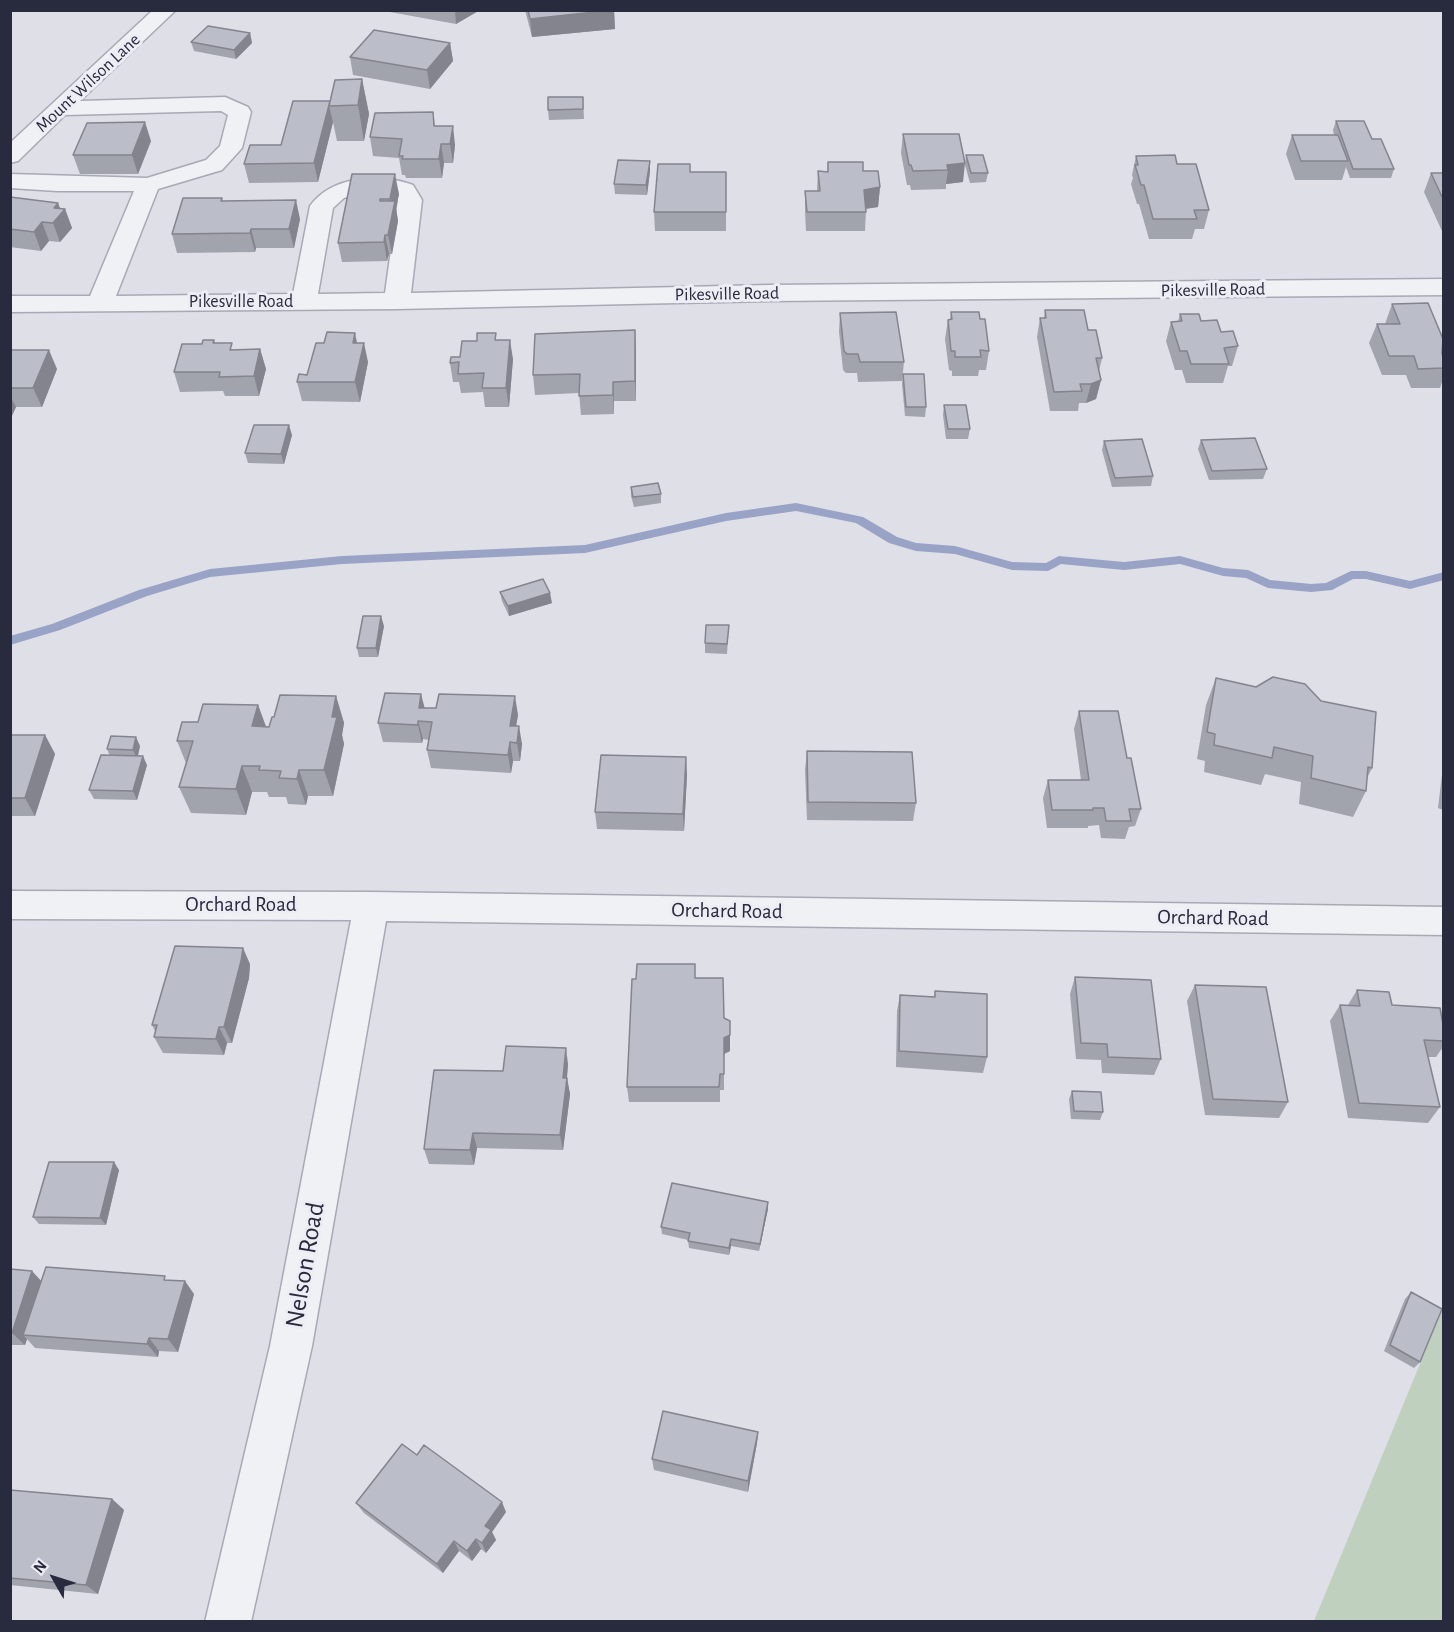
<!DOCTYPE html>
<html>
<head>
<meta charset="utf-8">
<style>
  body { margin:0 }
  #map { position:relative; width:1454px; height:1632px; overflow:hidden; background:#dedfe7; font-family:"Alegreya Sans",sans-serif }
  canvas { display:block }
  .frame { position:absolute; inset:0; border:12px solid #282a3d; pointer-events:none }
  .north { position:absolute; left:24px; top:1548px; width:60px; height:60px; -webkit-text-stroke:4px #edeef5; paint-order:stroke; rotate:309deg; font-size:16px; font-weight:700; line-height:24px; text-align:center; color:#282a3d }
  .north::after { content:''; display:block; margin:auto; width:21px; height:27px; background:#282a3d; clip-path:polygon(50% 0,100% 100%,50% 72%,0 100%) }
</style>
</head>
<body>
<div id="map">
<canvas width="1454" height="1632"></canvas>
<div class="frame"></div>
<div class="north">N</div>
</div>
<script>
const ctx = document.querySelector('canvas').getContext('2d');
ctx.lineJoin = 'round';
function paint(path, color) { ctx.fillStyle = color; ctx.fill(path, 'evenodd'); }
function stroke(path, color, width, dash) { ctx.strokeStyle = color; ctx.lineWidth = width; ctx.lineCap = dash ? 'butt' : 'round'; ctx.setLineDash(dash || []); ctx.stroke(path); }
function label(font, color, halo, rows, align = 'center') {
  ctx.font = font + ' "Alegreya Sans",sans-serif'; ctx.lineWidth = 6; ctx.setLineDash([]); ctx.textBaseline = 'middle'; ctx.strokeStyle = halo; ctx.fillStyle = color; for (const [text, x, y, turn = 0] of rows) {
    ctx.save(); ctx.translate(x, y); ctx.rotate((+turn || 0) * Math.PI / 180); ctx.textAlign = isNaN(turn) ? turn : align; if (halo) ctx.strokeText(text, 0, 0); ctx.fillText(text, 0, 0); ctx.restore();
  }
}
paint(new Path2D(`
  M1443,1308V1621H1314Z`), '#bfd0bf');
paint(new Path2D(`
  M796,503L863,517L897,537L916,543L955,546L1012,562L1046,563L1059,556L1124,562L1180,556L1223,568L1248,570L1270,580L1311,584L1326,583L1351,571H1366L1410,581L1444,572V580L1410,589L1366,579H1353L1332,590L1311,592L1268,588L1246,578L1223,576L1180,564L1124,570L1061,564L1048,571L1012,570L955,554L916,551L889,543L856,523L796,511L726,521L585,553L342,564L210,577L147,596L60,630L10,645V636L52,624L139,590L210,569L342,556L585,545L726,513Z`), '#99a3c6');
const minor = new Path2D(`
  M153,10H176L80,101L225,97L248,107L251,112L242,148L222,170L158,189L116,296L293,294L310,206C332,175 381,173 413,185L422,200L411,293L770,285L1444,279V295L770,301L397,309L10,312V296H90L134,191H57L10,188V174L147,178L206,160L220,146L228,115L221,111L65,115L18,161L10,163V143ZM389,192L396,194L398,200L385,293L318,294L333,208L344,198L361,193Z
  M10,891L371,892L1444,907V935L386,921L312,1346L251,1622H205L270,1346L351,920L10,919Z`);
stroke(minor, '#a7a9b4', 3);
paint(minor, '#f0f1f5');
paint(new Path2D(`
  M379,10H480L456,24Z
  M525,10H614L615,29L532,37Z
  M250,33L252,43L236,59L194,51L191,42Z
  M450,43L453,61L430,89L353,75L350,57Z
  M362,79L369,114L364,141H337L333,122L318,182L249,183L244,164L281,145L330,103Z
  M583,97L584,119L549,120L548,110Z
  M433,112L435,126L455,145L453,163H444L442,178H406L405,175H402L399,158L373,156L370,137Z
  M1336,121L1372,139L1394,169L1391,178H1350L1346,167L1342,180H1295L1286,154L1292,135H1334L1333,130Z
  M903,134L963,182L946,184V189L911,190L910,185H907L901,153Z
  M151,141L138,174H80L73,155Z
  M966,155L988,173L986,182L970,183L965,165Z
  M1136,156L1177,164L1209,210L1204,229H1195L1192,239H1149L1139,204H1137L1131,184L1133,178L1132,175Z
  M828,162L863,171L880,187L878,207L866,209L865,231H806L805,211V191H817L818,171L827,172Z
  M650,171L647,195L615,194L614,184Z
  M691,172H726V231H655L654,212Z
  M1431,173H1443V231H1442L1424,192Z
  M352,174L399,194L396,208L398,221L392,254H389L387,261L342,262L338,243Z
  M10,197L65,209L72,228L60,242L49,241L41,251L10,247Z
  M222,198L223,201L300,219L294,248H256L255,252L177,253L172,234Z
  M1392,304L1442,353L1443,357V379L1440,388H1411L1406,375H1382L1369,343L1377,324H1385Z
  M1045,310L1088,330L1102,358L1099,371L1101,380L1096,399L1086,403H1079L1078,411H1050L1037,337L1040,318H1044Z
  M951,312L980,319L989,351L986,370H979L978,376H952V371L949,370L945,339L948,320L950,319Z
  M840,313L904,362L902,381L858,382L857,373H846L843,370L839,332Z
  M1180,314L1201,321L1221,332L1238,346L1232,366H1228L1223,383H1186L1182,370H1175L1166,341L1171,322L1178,321Z
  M214,340L215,343L234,350L260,349L266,369L259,396H225L223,391L180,392L174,372L202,344Z
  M497,340L513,359L509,407H485L483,392L461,393L459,382H453L450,363L460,357Z
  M357,343L368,362L360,402L302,401L297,382Z
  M636,349V401H614V414L581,415L579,393L535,395L533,375Z
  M10,350L57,369L42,407H16L10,420Z
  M903,374L926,407L925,417L905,416L902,384Z
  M944,405L970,429L968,439H946L943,415Z
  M292,435L284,464L248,463L245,453Z
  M1201,440L1267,469L1263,479L1209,480L1198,449Z
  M1104,441L1153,476L1151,486L1112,487L1102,450Z
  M631,487L661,494V503L634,507L631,496Z
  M500,592L552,603L509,616L502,601Z
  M729,625L727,654L705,653V643Z
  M384,626L378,657H359L357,648Z
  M1216,678L1372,768L1367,778L1366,791L1353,817L1299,804L1301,782L1265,774L1261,785L1204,772L1205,761L1197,759L1206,705Z
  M336,696L344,723L342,735L344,744L333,796H308L306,805L288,804L286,797H269L267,792H252L246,815L191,813L179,787L186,763L177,741L198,722L258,705L266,727H269L274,717Z
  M425,708L518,715L516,726L522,744L520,761H513L511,773L431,768L427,750L429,740L423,739L422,743L383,742L378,723Z
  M1079,711L1127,758L1141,809L1135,826L1129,827L1125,839L1101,838L1099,825L1088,826V828H1047L1043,798L1048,780H1081L1074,729Z
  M10,735H45L55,754L35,816H10Z
  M140,746L138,756L147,765L137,800L94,799L89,790L110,756L107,749Z
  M807,751L916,803L913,821L807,820L805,770Z
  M686,757L687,775L684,831L597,829L595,812Z
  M1443,766V810L1438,808Z
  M250,964L249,978L232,1043H227L224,1055L163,1053L154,1037L155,1031L152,1025Z
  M1075,977L1161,1059L1154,1075L1102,1073L1101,1060L1076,1059L1070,994Z
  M696,978L724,1018L730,1035V1051L724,1054V1090H720V1102H629L627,1087Z
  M1195,985L1288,1102L1279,1118L1205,1115L1187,1001Z
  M1357,990L1392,1005L1443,1024V1047L1436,1057H1428L1440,1107L1428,1123L1348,1118L1330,1021L1340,1005H1348Z
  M935,991L987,1057L983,1073L896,1067L897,1011L900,995L934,997Z
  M568,1064L567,1078L570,1094L563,1150L477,1148L474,1165L429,1164L424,1149L503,1071Z
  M1072,1091L1103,1112L1100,1120L1071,1119L1069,1099Z
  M119,1170L106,1225L39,1224L33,1217Z
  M768,1209L759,1251L731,1246L729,1255L689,1248L688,1240L662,1234L661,1227Z
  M10,1269L41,1281L168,1280L194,1294L178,1352L159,1351L158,1357L35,1348L27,1339L25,1345H10Z
  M1411,1292L1420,1362L1414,1368L1384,1351L1405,1299Z
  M758,1432L757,1443L748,1492L654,1470L652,1459Z
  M417,1455L506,1512L492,1532L496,1540L486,1553L481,1549L472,1561L459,1551L443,1573L364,1513L356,1503Z
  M10,1490L112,1499L124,1510L98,1594L10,1585Z`), '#a1a3ad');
paint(new Path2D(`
  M455,10H480L456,24Z
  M614,10L615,29L532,37L530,19Z
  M250,33L252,43L236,59L234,50Z
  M450,43L453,61L430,89L427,70Z
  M362,79L369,114L364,141L358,105Z
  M330,101L331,106H329L333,122L318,182L314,163Z
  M145,122L151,141L138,174L132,155Z
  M453,126L455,145L453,163L450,144Z
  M441,144L444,163L442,178L439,159Z
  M650,161V171L647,195L646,185Z
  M965,163L963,182L946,184L948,170L947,165Z
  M395,174L399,194L396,208L398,221L392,254L388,235L392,213L390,199Z
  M880,187L878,207L863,209L864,190Z
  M296,200L300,219L294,248L289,229Z
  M58,203L62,213L65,209L72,228L60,242L53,223L54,208Z
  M42,222L49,241L41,251L34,232Z
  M251,229L256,248L255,252L250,233Z
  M385,235L389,254L387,261L384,242Z
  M635,330L636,349V401L635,381Z
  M355,333L359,352L353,343Z
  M510,340L513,359L509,407L506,388Z
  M364,343L368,362L360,402L355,382Z
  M260,349L266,369L259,396L254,376Z
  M49,350L57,369L42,407L33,388Z
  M1101,380L1096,399L1086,403L1091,384Z
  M613,382L614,401V414L613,395Z
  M10,396L16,407L10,420Z
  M289,425L292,435L284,464L281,454Z
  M550,593L552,603L509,616L508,606Z
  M381,616L384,626L378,657L376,648Z
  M421,694L426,713L419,708Z
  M336,696L344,723L342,735L344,744L333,796L324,770L332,717Z
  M515,696L518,715L513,744L510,726Z
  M258,705L268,732L252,726Z
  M418,721L423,739L422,743L418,725Z
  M519,726L522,744L520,761L517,743Z
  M45,735L55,754L35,816L25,798Z
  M136,737L140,746L137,759L133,750Z
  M510,742L513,761L511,773L508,755Z
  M143,756L147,765L137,800L133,791Z
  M686,757L687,775L684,831L683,814Z
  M242,766L252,792L246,815L236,789Z
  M299,770L308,796L306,805L297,779Z
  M243,948L250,964L249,978L232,1043L224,1027Z
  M219,1027L227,1043L224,1055L216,1039Z
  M730,1035V1051L724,1054V1038Z
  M566,1048L568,1064L566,1089L567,1078L570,1094L563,1150L560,1135L563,1078Z
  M473,1133L477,1148L474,1165L470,1150Z
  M114,1162L119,1170L106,1225L100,1218Z
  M768,1202V1209L759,1251L760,1244Z
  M731,1239V1246L729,1255V1248Z
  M32,1271L44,1284L23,1335L27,1339L25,1345L12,1333Z
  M185,1281L194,1294L178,1352L168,1339Z
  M149,1338L159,1351L158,1357L147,1344Z
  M758,1432L757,1443L748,1492V1481Z
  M112,1499L124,1510L98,1594L86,1585Z
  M502,1502L506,1512L492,1532L496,1540L486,1553L482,1543L485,1526Z
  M476,1539L481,1549L472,1561L467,1551Z
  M454,1541L459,1551L443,1573L437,1564Z`), '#83848d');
const building = new Path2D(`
  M528,10H612L530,19Z
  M208,26L250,33L234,50L191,42Z
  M374,30L450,43L427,70L350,57Z
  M362,79L358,105L329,106L335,80Z
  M548,97H583V109L548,110Z
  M293,101H330L314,163L244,164L250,145H281Z
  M433,112L434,126H453L450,144H441L439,159H402L403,156H399L402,139L370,137L375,113Z
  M1336,121H1364L1372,139H1381L1394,169H1353Z
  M145,122L132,155H73L87,123Z
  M903,134H959L965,163L947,165L948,170L913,171L911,165H909Z
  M1292,135H1338L1348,161H1301Z
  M966,155H983L988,173H971Z
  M1175,155L1177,164H1196L1209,210H1194L1197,219H1153L1144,185H1141L1135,165H1138L1136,156Z
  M618,160L650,161L646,185L614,184Z
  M828,162H863V171H878L880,187L864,190L866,212H807L805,191H820L818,171L828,172Z
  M658,164H690V172H726V212H654Z
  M1431,173H1443V199Z
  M352,174H395L390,199H380V201H395L388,235H385L384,242L338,243Z
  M10,197L58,203L54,208L65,209L53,223L42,222L34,232L10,229Z
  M183,198H222L221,201L296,200L289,229H251L250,233L172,234Z
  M1428,303L1443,339L1442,353L1443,357V368L1418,369L1414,356H1389L1377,324H1400L1392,304Z
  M1045,310H1084L1088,330H1096L1102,358H1096L1101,380L1091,384H1080L1082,391L1054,392L1040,318H1046Z
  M896,312L904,362H860L858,354H847L844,351L840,313Z
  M951,312H979L980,319H985L989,351L980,350L981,357H955V351H951L948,320L952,319Z
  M1180,314H1199L1201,321L1217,320L1221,332L1233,331L1238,346L1224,348L1229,364H1191L1187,351H1180L1171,322L1182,321Z
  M635,330V381L613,382V395L579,396L580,374L533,375L535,334Z
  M327,332L355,333L353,343H364L355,382H297L299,374L307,375L316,343H324Z
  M477,333H496L495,340H510L506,388H482L484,373L458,374L459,362L450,363L451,357H460L462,341H477Z
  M203,340H214L213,343H232L230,350L260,349L254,376L219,377L220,372H174L182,344H202Z
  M10,350H49L33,388H10Z
  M903,374H924L926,407H906Z
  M944,405H966L970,429H948Z
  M254,425H289L281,454L245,453Z
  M1255,438L1267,469L1212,471L1201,440Z
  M1142,439L1153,476L1115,478L1104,441Z
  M658,483L661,494L633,497L631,487Z
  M543,579L550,593L508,606L500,592Z
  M363,616H381L376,648H357Z
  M706,625H729L727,644L705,643Z
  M1273,677L1305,684L1321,701L1376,712L1372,768L1368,767L1366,791L1311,778L1313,756L1274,747L1272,758L1214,745L1215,734L1207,732L1216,678L1256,687Z
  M385,693L421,694L419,708H436L439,694L515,696L510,726H519L517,743L510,742L508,755L427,750L432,722L418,721V725L378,723Z
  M280,695L336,696L332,717H337L324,770H299L297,779L279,778L281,771L259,770L260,766H242L236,789L179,787L193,741H177L182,722H198L203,704L258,705L252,726L269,727L272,717H274Z
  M1079,711H1118L1127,758H1131L1141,809H1129L1131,821H1106L1104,808H1093V810H1052L1048,780H1089Z
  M10,735H45L25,798H10Z
  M111,736L136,737L133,750L107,749Z
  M807,751L912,752L916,803L808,802Z
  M101,755L143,756L133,791L89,790Z
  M601,755L686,757L683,814L595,812Z
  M175,946L243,948L241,961L224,1027H219L216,1039L154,1037L157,1025H152Z
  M637,964H695V978H723L724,1018L730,1021V1035L724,1038V1074H720L719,1087H627L632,979H636Z
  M1075,977L1151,980L1161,1059L1108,1057L1107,1044L1081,1043Z
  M1195,985L1266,987L1288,1102L1213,1099Z
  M1357,990L1389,992L1392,1005L1440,1008L1443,1024V1041L1424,1040L1440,1107L1359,1103L1340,1005L1360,1006Z
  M935,991L987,994V1057L899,1051L900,995L935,997Z
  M506,1046L566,1048L563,1078H567L560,1135L473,1133L470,1150L424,1149L434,1070L503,1071Z
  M1072,1091L1101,1092L1103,1112L1074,1111Z
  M49,1162H114L100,1218L33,1217Z
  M672,1183L768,1202L760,1244L731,1239L729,1248L688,1241L690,1233L661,1227Z
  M46,1267L165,1276L164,1280L185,1281L168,1339L149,1338L147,1344L23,1335Z
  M10,1269L32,1271L12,1333H10Z
  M1411,1292L1442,1309L1420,1362L1390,1345Z
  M663,1411L758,1432L748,1481L652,1459Z
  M402,1444L417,1455L424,1445L502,1502L485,1526L491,1530L482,1543L476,1539L467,1551L454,1541L437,1564L356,1503Z
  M10,1490L112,1499L86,1585L10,1578Z`);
paint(building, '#bbbdc9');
stroke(building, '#83848d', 1.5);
label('18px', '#282a3d', '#edeef5', [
  ["Mount Wilson Lane",88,83,-43],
  ["Pikesville Road",1213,290,-1],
  ["Pikesville Road",727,294,-1],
  ["Pikesville Road",241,302]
]);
label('21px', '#282a3d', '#edeef5', [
  ["Orchard Road",241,905],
  ["Orchard Road",727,911,1],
  ["Orchard Road",1213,918,1]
]);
label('26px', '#282a3d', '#edeef5', [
  ["Nelson Road",305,1265,-80]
]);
</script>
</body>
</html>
